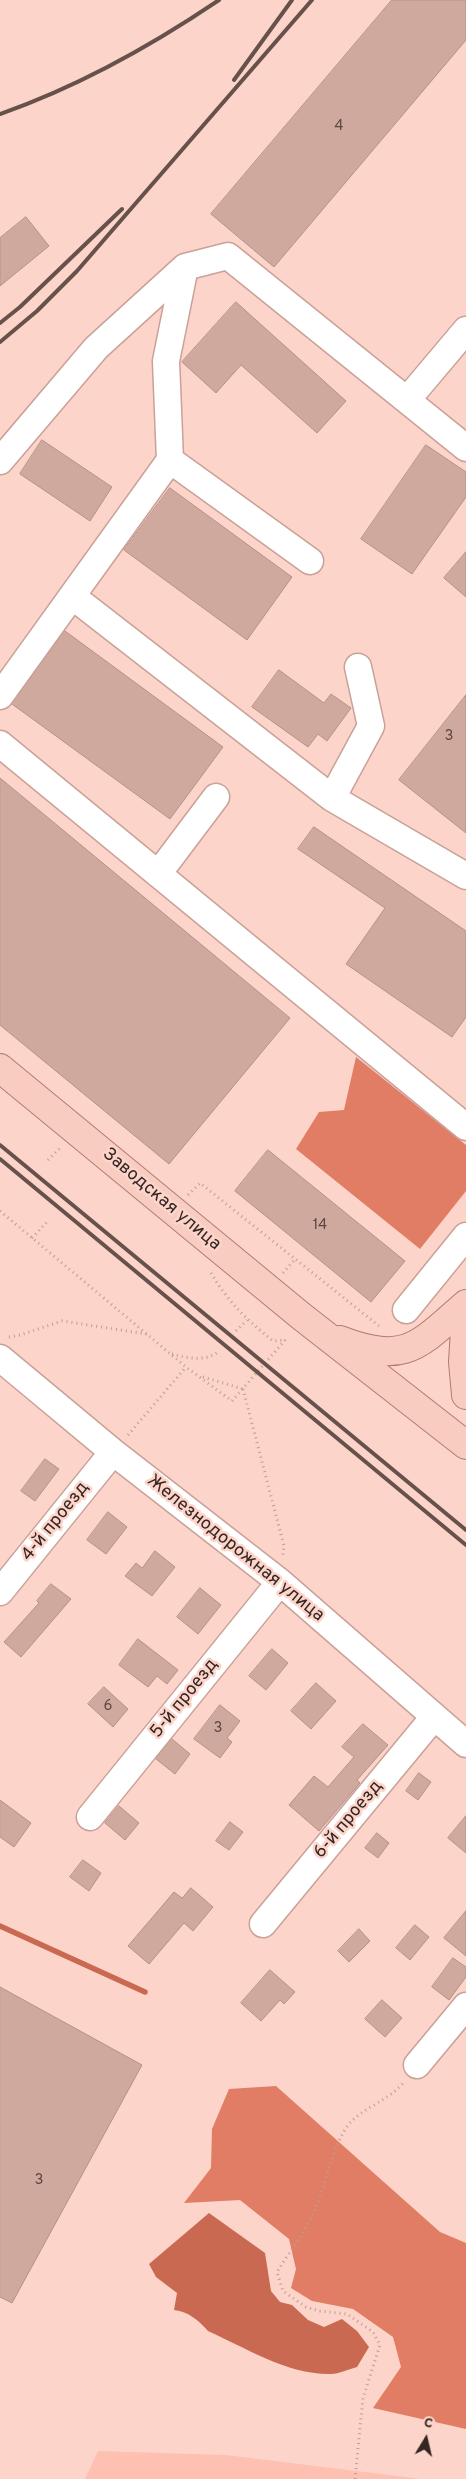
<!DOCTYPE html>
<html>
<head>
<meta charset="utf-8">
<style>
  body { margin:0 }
  #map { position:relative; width:466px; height:2479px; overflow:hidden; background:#fdd4c9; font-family:Overpass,sans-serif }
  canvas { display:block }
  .north { position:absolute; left:401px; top:2414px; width:50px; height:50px; -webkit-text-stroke:4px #fdd4c9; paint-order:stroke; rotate:9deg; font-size:14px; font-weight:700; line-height:20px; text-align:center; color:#352622 }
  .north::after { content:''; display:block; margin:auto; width:18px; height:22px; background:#352622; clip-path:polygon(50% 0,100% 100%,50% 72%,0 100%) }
</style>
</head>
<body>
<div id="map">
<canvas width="466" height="2479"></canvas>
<div class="north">С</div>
</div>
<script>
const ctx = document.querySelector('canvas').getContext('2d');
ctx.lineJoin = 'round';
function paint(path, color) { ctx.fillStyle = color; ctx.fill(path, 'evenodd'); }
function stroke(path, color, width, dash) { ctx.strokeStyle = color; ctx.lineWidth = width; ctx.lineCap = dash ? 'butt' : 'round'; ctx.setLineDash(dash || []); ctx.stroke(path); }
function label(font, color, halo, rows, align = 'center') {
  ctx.font = font + ' Overpass,sans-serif'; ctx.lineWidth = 5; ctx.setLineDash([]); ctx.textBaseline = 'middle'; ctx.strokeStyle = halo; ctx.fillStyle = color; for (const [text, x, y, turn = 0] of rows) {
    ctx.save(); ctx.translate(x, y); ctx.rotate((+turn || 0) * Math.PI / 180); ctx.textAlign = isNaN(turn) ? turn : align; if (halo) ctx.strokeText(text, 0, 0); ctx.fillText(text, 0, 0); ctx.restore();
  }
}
paint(new Path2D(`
  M98,2451L226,2455L421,2479H85Z`), '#fdc0b1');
paint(new Path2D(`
  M356,1057L466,1145V1191L420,1249L296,1149L319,1112L344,1110Z
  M276,2086L440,2232L466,2243V2429L373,2408L401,2367L393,2337L353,2309L312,2301L291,2288L296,2269L289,2239L240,2200L184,2203L211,2168L212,2129L229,2089Z`), '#e07d64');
paint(new Path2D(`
  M209,2213L265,2253L271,2291L280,2302L292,2305L308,2320L324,2327L342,2319L357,2331L369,2347L357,2367C349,2369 339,2374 331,2374C288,2375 246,2348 208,2331C198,2320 189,2312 174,2310L177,2293L156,2277L149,2264Z`), '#ca6951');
stroke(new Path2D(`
  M0,1926L145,1992`), '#ca6951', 5.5);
const building = new Path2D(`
  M392,0H466V40L274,267L211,214Z
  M26,217L49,246L0,286V238Z
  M236,302L346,401L317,433L241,365L216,393L182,362Z
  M42,440L112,487L90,521L20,474Z
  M426,445L466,472V497L412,574L361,539Z
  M170,488L292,577L247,640L124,550Z
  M466,552V597L444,578Z
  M65,631L223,747L170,819L12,704Z
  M279,670L324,703L331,694L351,708L327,741L318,734L308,747L252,707Z
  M466,695V833L399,780Z
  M0,778L290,1018L169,1164L0,1025Z
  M314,827L466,931V1017L452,1037L346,964L385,908L298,849Z
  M268,1150L405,1261L371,1302L235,1191Z
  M45,1459L59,1469L35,1501L21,1491Z
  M108,1512L127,1527L106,1554L87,1540Z
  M155,1551L175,1567L152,1596L125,1576L136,1563L142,1568Z
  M51,1584L71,1599L21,1657L4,1642L39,1603L37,1601Z
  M200,1588L221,1605L198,1634L177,1617Z
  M138,1639L178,1670L167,1684L157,1676L148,1687L119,1665Z
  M272,1649L288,1663L266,1690L249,1676Z
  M316,1683L336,1701L311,1729L291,1711Z
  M104,1687L128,1709L113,1727L88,1704Z
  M220,1705L240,1721L227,1738L232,1742L220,1758L194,1739Z
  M363,1724L388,1745L357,1780L360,1783L319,1831L289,1805L314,1776L328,1787L354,1757L342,1747Z
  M172,1739L190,1754L175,1774L156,1759Z
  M419,1773L431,1782L418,1800L406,1791Z
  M0,1800L31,1823L14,1847L0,1837Z
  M119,1806L139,1823L125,1840L105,1823Z
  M466,1816V1853L448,1838Z
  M230,1822L243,1832L229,1850L216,1841Z
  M377,1833L389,1843L378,1858L365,1848Z
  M83,1860L101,1873L89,1891L70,1877Z
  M191,1888L213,1907L193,1931L184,1923L149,1964L128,1946L174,1892L182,1898Z
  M466,1911V1956L444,1938Z
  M415,1925L429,1937L410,1960L396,1948Z
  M359,1929L370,1941L349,1962L338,1951Z
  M453,1958L466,1967V1977L449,2000L432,1987Z
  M270,1970L295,1992L284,2004L280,2000L261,2021L241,2003Z
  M0,1987L142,2065L12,2303L0,2297Z
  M382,2000L402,2018L385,2037L365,2019Z`);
paint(building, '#d0a99e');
stroke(building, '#b69086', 1);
const minor = new Path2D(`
  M407,400L466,330
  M170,460L310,561
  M0,461L96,348L185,267L228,256L466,448
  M72,596L332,798L466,876
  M0,696L170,460L166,361L185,267
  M0,744L466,1127
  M332,798L371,726L358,667
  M158,874L216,797
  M406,1310L466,1236
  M0,1358L113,1452L280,1582L466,1744
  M0,1592L113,1452
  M90,1817L280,1582
  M263,1924L434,1717
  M417,2065L466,2006`);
const major = new Path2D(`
  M0,1068L301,1316L466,1445
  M466,1313L463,1362L466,1395
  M340,1340C406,1365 418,1346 466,1304`);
stroke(minor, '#c9a197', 29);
stroke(major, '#b17c6f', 30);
stroke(new Path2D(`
  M48,1160L61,1147
  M188,1195L200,1183L379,1326
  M0,1211L186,1367L232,1401L286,1339
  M32,1238L47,1222
  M211,1273C229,1303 246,1319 273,1341L285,1340
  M283,1273L296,1258
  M236,1331L247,1320
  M9,1337L20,1335L62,1321L147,1334
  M172,1354C187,1358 204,1362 218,1352
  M203,1377L243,1389
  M243,1389L284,1546L283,1555
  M128,1435L186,1367
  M355,2479L363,2398L380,2345L373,2332L347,2314L319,2311L306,2307L283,2291L277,2272C290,2251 307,2229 316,2207C327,2181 331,2152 346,2128C360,2108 388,2102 405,2081`), '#bd9d94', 3, [1, 4]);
stroke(minor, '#fff', 26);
stroke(major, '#f8ccc1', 28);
stroke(new Path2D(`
  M234,80L292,0
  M0,114C77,87 151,46 219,0
  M0,323L20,307L122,209
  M0,342L37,311L77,271L312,0
  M0,1145L466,1530
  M0,1159L466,1545`), '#66514b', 4);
label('15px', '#5c4741', null, [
  ["4",339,127],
  ["3",449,737],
  ["14",320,1226],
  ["6",108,1707],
  ["3",218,1729],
  ["3",39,2181]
]);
label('18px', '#352622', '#fdd4c9', [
  ["Заводская улица",161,1200,40],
  ["4-й проезд",56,1522,-51],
  ["Железнодорожная улица",235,1549,39],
  ["5-й проезд",185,1699,-51],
  ["6-й проезд",349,1820,-50]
]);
</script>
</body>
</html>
